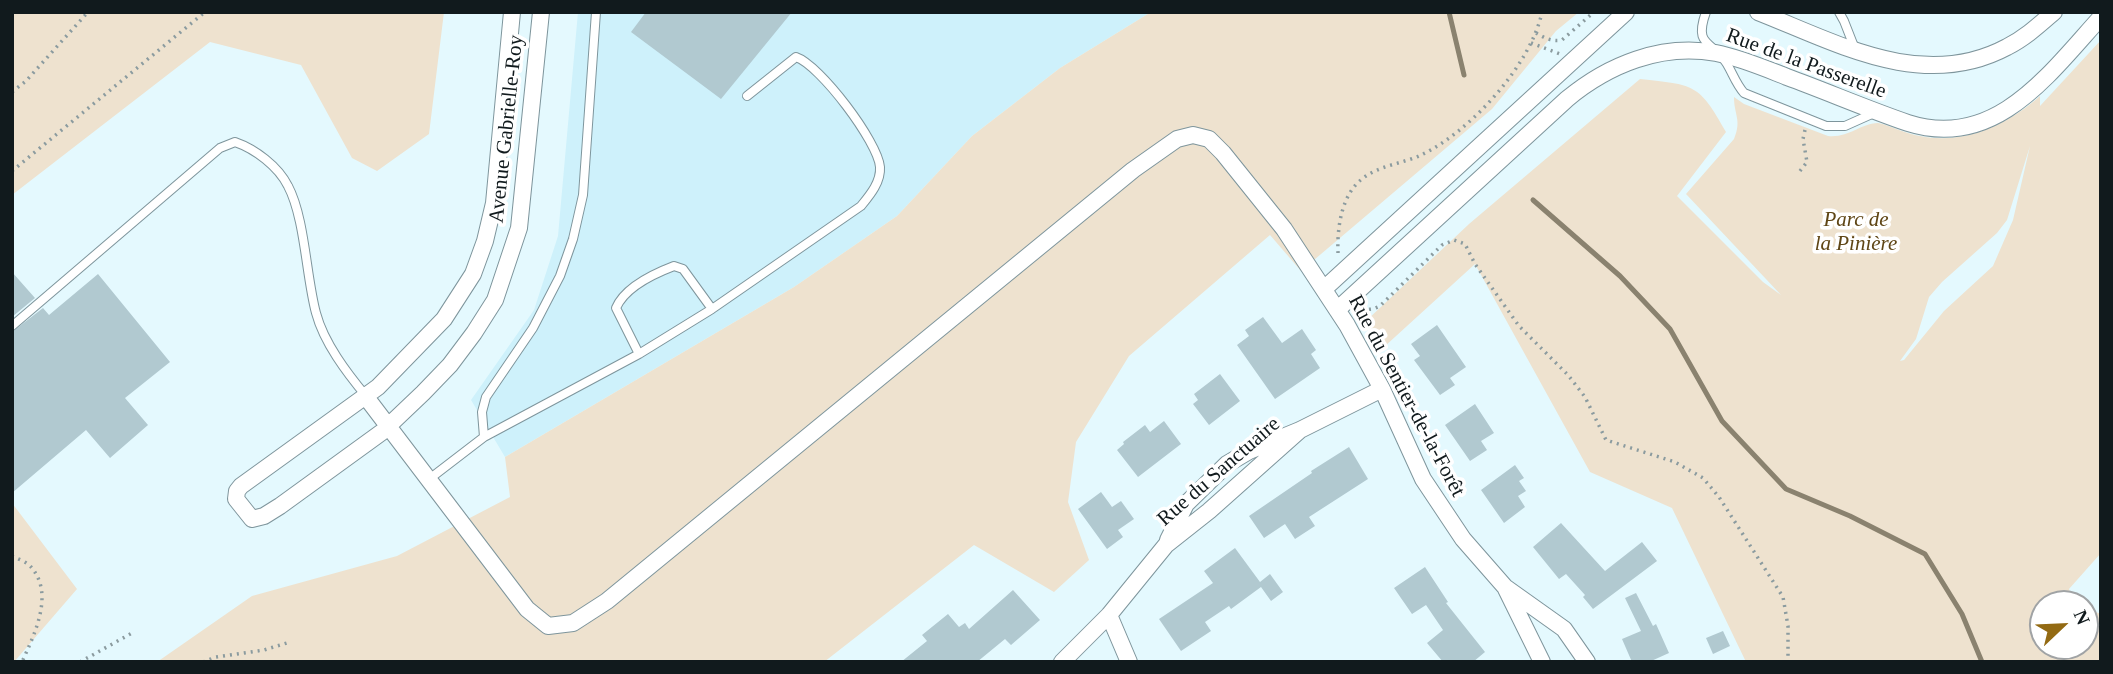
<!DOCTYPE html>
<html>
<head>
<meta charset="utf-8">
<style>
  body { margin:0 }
  #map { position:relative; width:2113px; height:674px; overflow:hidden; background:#e4f9fe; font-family:Georgia,serif }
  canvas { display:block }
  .frame { position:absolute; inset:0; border:14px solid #111a1d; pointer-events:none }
  .north { position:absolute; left:2029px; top:590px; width:70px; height:70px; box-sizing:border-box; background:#fff; border:2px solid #a0a3a5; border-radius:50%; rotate:67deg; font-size:19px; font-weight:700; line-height:28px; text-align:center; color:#111a1d }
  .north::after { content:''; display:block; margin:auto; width:24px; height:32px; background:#936a13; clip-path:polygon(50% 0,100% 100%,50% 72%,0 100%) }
</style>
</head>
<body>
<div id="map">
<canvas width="2113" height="674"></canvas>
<div class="frame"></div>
<div class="north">N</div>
</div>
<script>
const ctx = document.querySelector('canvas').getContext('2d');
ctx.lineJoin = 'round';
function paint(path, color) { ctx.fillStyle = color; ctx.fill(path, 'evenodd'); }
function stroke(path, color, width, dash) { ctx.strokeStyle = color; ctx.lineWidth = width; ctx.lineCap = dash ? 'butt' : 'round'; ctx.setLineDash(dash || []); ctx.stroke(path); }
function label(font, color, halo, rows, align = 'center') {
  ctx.font = font + ' Georgia,serif'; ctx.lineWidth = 7; ctx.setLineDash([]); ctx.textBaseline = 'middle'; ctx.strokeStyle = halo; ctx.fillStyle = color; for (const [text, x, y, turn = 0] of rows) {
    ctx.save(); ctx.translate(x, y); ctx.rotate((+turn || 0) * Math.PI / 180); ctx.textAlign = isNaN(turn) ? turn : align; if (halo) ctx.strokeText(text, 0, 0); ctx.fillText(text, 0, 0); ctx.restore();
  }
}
paint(new Path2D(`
  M578,12H1151L1060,68L972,136L897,216L794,287L505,457L471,400L534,310L558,236Z`), '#cef1fb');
paint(new Path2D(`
  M12,12H444L429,134L377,171L352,158L301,65L210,42L12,195Z
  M1151,12H1579L1556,31L1492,109L1301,271L1270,235L1129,356L1076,442L1068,502L1089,560L1054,592L974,545L824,662H157L252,596L397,556L510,497L505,457L794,287L897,216L972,136L1060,68Z
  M2101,40V553L2069,589L2075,604H2043V646H2085V608L2101,614V662H1746L1672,508L1590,472L1475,264L1384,347L1366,321L1469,224L1640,79C1694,85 1699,83 1726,132L1677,196L1763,282L1781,295L1686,194L1734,139C1742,120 1734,115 1734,97L1744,104L1828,136C1849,138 1859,124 1878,123C1892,126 1906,134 1920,136C1965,145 2007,125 2040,96V106ZM2030,146L2013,220L1993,266L1944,311L1904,360L1900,361L1916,339L1929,297L1942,282L1997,233L2007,220Z
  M12,503L77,589L14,662H12Z`), '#eee2cf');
stroke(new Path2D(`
  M1449,12L1464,75
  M1533,200L1620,276L1670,329L1722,421L1786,489L1850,516L1925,554L1962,614L1982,662`), '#8a826f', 5);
paint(new Path2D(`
  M646,12H792L721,99L631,32Z
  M12,272L35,298L12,317Z
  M98,274L170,362L125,398L148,425L110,458L86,430L12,493V332L43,308L49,315Z
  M1263,317L1282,343L1302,329L1316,350L1311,354L1320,368L1275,399L1237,345L1249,336L1245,330Z
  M1437,325L1466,367L1450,378L1455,385L1440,395L1414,360L1420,356L1411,344Z
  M1220,374L1240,401L1209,425L1193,404L1198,400L1194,394Z
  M1475,404L1494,433L1481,441L1487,450L1470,461L1445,425Z
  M1164,421L1181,444L1138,477L1117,450L1124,444L1123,442L1145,425L1150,432Z
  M1349,447L1368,479L1309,517L1315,526L1295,539L1285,524L1264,538L1249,516L1312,473L1311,471Z
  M1515,465L1524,478L1519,481L1526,491L1518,496L1525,507L1504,523L1481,490Z
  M1101,492L1112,507L1121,501L1134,519L1118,530L1123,537L1107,549L1078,509Z
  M1561,523L1605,571L1642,542L1657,561L1593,609L1583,597L1585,595L1566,574L1559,579L1533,547Z
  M1235,548L1260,582L1270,574L1283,592L1271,601L1261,587L1231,609L1229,606L1205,622L1211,631L1181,651L1159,619L1213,583L1204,571Z
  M1425,567L1448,602L1446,603L1485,652L1473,662H1443L1427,643L1443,630L1426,605L1412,614L1394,588Z
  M1013,590L1040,620L1011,645L1005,639L977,662H901L927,641L922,635L948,614L959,627L965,623L969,629Z
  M1636,593L1653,626L1656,624L1669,653L1649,662H1632L1622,639L1641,631L1625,598Z
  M1723,631L1730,646L1713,654L1706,638Z`), '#b1c9d0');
const lane = new Path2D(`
  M596,12L583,195L573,239L560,276L533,328L486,397L482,412L484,437L639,354L712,309L861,206C870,195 881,182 880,167C878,142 820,65 796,57L747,96
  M1706,12C1693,48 1713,40 1727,64C1733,74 1736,84 1744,93L1826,126H1845L1874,113
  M1839,12L1844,21L1855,49
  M12,326L220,148L235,142C255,149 278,166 288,186C305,218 306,276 316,313C324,343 347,373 366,396
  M639,354L616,308C625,287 653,274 674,266L683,269L712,309
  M428,480L484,437`);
const street = new Path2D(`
  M512,12L494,203L485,241L473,274L444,319L378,387L241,486L237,491L236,499L252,519L264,516L280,506L382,432L423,393L450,365L474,333L495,300L519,228L541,12
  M1758,12C1837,43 1923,92 2007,47C2025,38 2039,25 2054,12
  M1324,289L1626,12
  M1337,310L1567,99C1608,65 1661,43 1716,53C1741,58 1764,68 1787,77C1828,92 1867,109 1908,123C1995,151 2049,74 2101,17
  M366,397L527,609L548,626L573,623L607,601L1133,170L1177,139L1193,135L1209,139L1223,153L1284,229L1347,325L1382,389L1423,479L1463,539L1505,587L1564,629L1587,662
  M1168,540L1186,504L1227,464L1249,451L1300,430L1382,389
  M1506,589L1542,662
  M1109,615L1129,662
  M1062,662L1109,615L1166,545L1209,511L1300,430`);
stroke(lane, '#7e959c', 10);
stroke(street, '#7e959c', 18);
stroke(new Path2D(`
  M1536,33C1545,38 1552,42 1562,40L1594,12
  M1531,43L1560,54
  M12,92L26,81L88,12
  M12,171L205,12
  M1800,171L1807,162L1803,139L1805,130
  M1338,253C1337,229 1341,195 1362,179C1379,165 1402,164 1421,155C1470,132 1531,65 1542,12
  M1362,310L1373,309L1380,306L1442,245L1454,240L1465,244L1475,264L1519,326L1568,375L1585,397L1606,440L1675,462L1703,478L1719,497L1783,597L1788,626V662
  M12,556C18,559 27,562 31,567C55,594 34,635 22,662
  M80,662L132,633
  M203,662L216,657L264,650L290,642`), '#8b9b9f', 3.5, [2, 5]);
stroke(lane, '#fff', 8);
stroke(street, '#fff', 16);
label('21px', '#111a1d', '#fff', [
  ["Rue de la Passerelle",1806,64,20],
  ["Avenue Gabrielle-Roy",507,129,-84],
  ["Rue du Sentier-de-la-Forêt",1406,396,62],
  ["Rue du Sanctuaire",1219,472,-41]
]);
label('italic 21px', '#5f4616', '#fff', [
  ["Parc de",1856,220],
  ["la Pinière",1856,244]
]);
</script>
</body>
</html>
